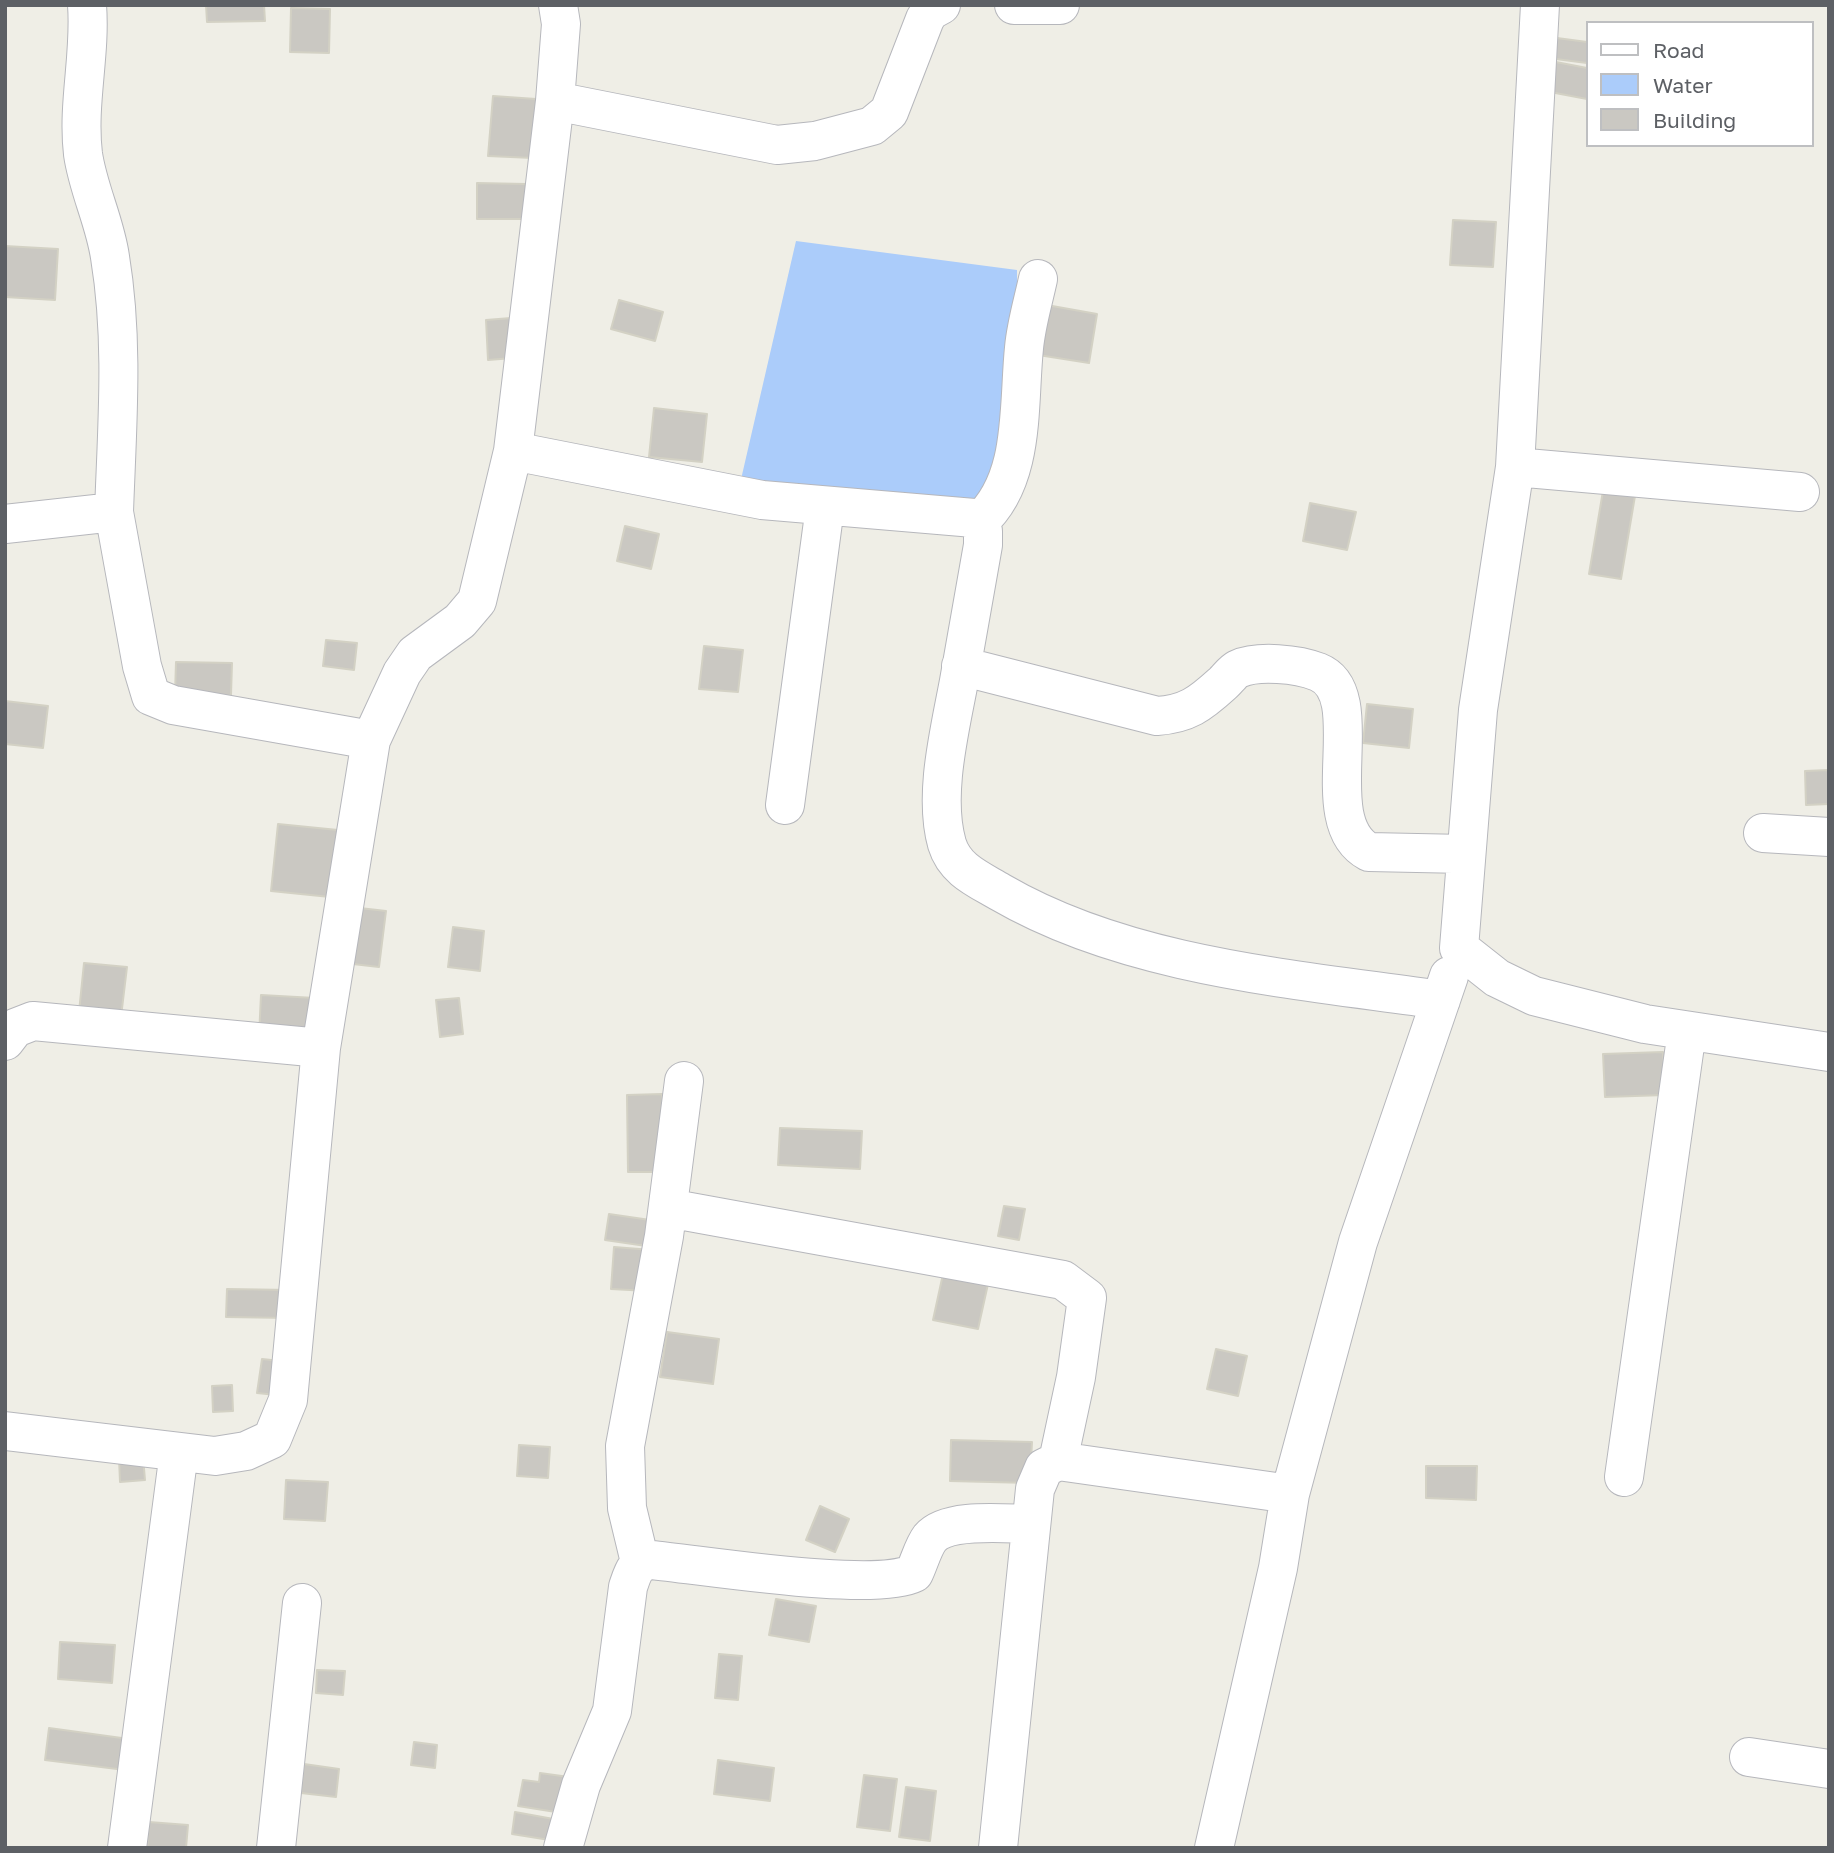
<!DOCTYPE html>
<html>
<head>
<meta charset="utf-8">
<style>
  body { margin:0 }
  #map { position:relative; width:1834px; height:1853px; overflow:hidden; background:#efeee6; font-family:"Golos Text",sans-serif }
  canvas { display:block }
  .frame { position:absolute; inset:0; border:7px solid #5d6065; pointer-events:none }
  .legend { position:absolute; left:1586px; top:21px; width:228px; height:126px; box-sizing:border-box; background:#fff; border:2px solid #bebfc1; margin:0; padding:9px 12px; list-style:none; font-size:21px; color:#5d6065 }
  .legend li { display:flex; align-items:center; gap:14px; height:35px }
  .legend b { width:35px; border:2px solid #bebfc1 }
</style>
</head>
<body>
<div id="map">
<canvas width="1834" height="1853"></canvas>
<div class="frame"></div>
<ul class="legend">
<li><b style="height:9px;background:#fff"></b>Road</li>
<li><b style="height:19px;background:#abccfa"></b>Water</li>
<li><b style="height:19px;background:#cac8c2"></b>Building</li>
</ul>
</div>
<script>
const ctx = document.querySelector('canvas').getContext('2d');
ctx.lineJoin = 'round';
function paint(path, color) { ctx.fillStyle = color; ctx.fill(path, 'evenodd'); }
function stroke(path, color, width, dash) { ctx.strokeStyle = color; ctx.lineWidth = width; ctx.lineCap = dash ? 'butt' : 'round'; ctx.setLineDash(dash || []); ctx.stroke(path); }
paint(new Path2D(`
  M796,241L1017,270L1018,446L981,507L739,488Z`), '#abccfa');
const building = new Path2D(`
  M206,5H264L265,21L207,22Z
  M291,8L330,9L329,53L290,52Z
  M1542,36L1587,42V63L1540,57Z
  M1556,62L1587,68V99L1550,92Z
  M493,96L536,99L533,158L488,156Z
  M477,183L526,184V219H477Z
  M1453,220L1496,222L1493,267L1450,265Z
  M5,246L58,249L55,300L5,297Z
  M619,300L663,312L655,341L611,329Z
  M1041,304L1097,314L1089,363L1032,354Z
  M511,318L513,358L488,360L486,320Z
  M654,408L707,414L702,462L649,457Z
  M1605,479L1637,484L1621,579L1589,574Z
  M1310,503L1356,512L1347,550L1303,541Z
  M625,526L659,534L651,569L617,561Z
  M326,640L357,643L354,670L323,666Z
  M704,646L743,650L738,692L699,689Z
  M176,662L232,663L231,695L175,694Z
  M5,701L48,706L43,748L5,744Z
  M1367,704L1413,709L1409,748L1363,743Z
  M1829,770V804L1806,805L1805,771Z
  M278,824L338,830L330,897L271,891Z
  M351,907L386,911L379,967L344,963Z
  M453,927L484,931L480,971L448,967Z
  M84,963L127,967L121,1017L79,1012Z
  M261,995L315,998L312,1038L259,1036Z
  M459,998L463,1034L440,1037L436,1000Z
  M1663,1052L1665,1095L1605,1097L1603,1054Z
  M662,1094L663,1172H628L627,1095Z
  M780,1128L862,1131L860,1169L778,1165Z
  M1004,1206L1025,1209L1019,1240L998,1236Z
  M609,1214L657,1221L653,1247L605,1240Z
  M614,1247L652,1250L648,1291L611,1289Z
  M943,1274L988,1284L978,1329L933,1320Z
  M227,1289L290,1290L289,1318L226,1317Z
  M667,1332L719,1339L713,1384L660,1377Z
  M1216,1349L1247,1356L1238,1396L1207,1389Z
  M262,1359L290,1362L286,1396L257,1393Z
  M232,1385L233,1411L213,1412L212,1386Z
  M951,1440L1032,1442L1030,1483L950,1481Z
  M519,1445L550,1447L548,1478L517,1476Z
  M143,1457L145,1480L120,1482L119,1458Z
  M1426,1466H1477L1476,1500L1426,1498Z
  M286,1480L328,1482L325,1521L284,1519Z
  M820,1506L849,1519L835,1552L806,1540Z
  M776,1599L816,1606L809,1642L769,1635Z
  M60,1642L115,1645L112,1683L58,1679Z
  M719,1654L742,1656L738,1700L715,1698Z
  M317,1670L345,1671L343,1695L316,1693Z
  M49,1728L129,1739L125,1770L45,1760Z
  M414,1742L437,1745L435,1768L411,1765Z
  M718,1760L774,1768L770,1801L714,1794Z
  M304,1764L339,1769L336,1797L301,1793Z
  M540,1773L569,1777L562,1813L518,1806L523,1780L539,1782Z
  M864,1775L897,1779L890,1831L857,1827Z
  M906,1787L936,1791L930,1841L899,1837Z
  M515,1812L559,1820L556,1841L512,1834Z
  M149,1822L188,1825L186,1848H147Z`);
paint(building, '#cac8c2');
stroke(building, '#d3d1c4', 2);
const street = new Path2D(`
  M1014,5H1060
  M1540,5L1515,467L1478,710L1459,948L1497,978L1534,996L1645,1024L1829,1052
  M555,101L777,145L815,141L872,126L889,112L925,19L930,11L941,5
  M513,451L762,500L974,518L983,531V545C975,590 967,636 959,681C950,730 933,795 947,844C955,870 978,879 1000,892C1129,967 1295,979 1441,1000
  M1515,467L1800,492
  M114,512L142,666L151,696L173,705L371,740
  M979,522C1026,480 1018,406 1024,348C1026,325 1033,302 1038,279
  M5,524L114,512C117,426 124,342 110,257C105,222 88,189 83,154C77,104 91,54 87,5
  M961,666L1157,716C1187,714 1200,704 1222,684C1227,680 1232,672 1238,669C1258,660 1298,664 1318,672C1373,694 1311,821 1369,852L1465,854
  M785,805L825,507
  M1763,833L1829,837
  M5,1041L15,1028L33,1021L321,1048
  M668,1208L1063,1280L1087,1298L1076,1377L1058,1461
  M5,1431L215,1456L246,1451L272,1439L288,1400L321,1048L371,740L402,673L415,654L460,621L477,601L513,451L555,101L561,24L558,5
  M1624,1477L1687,1031
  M640,1562L627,1508L625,1446L664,1236L684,1081
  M1749,1757L1829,1769
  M127,1848L179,1452
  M276,1848L302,1603
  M563,1848L581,1785L612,1711L628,1587C633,1572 635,1563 651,1560C704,1565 874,1593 914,1573C919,1563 923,1547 930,1538C948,1517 1006,1524 1031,1524
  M998,1848L1035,1489L1044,1468L1058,1461L1290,1494
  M1214,1848L1278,1568L1290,1494L1358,1242L1449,976`);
stroke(street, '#b6b7bc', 40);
stroke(street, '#fff', 38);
</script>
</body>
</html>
